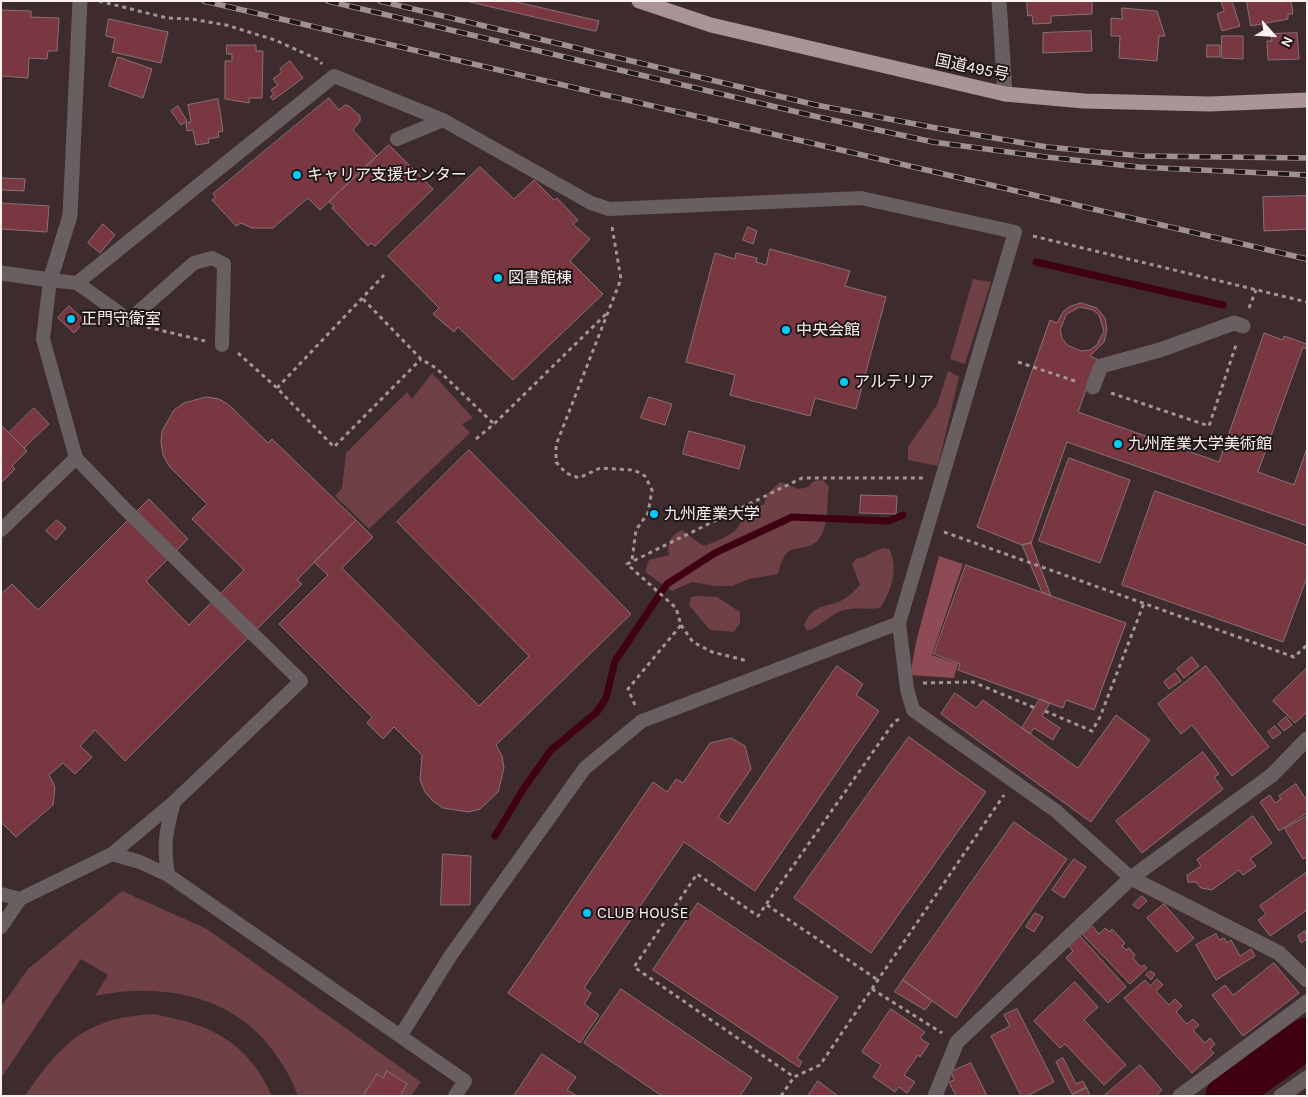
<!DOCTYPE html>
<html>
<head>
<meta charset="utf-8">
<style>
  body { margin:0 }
  #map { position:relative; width:1308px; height:1097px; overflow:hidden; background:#3e2b2d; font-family:Karla,sans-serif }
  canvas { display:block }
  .frame { position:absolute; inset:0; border:2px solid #fdf0f1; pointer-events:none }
  .north { position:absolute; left:1248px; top:10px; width:50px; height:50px; -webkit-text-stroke:4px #1f1617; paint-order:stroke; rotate:116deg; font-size:14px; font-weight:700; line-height:20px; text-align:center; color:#fdf0f1 }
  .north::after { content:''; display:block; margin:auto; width:18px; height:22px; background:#fdf0f1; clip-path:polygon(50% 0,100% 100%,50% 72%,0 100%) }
</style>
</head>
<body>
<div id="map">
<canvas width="1308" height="1097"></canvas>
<div class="frame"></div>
<div class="north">N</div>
</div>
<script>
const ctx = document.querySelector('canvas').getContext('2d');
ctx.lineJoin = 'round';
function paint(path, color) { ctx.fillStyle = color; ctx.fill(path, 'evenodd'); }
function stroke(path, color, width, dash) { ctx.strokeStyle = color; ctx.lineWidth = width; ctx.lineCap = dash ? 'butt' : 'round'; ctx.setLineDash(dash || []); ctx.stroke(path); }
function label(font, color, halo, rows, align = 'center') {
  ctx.font = font + ' Karla,"Noto Sans JP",sans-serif'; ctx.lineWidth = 4; ctx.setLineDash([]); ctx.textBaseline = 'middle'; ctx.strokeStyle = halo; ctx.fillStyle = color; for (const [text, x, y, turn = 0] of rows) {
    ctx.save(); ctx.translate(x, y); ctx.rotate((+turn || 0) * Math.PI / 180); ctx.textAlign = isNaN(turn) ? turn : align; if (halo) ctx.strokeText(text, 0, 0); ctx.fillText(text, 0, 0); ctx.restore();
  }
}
paint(new Path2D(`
  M973,279L991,282L965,364L950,359Z
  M948,371L959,377L938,466L908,460V447L937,405Z
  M432,373L473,418L462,424L470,433L369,529L335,496L342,488L346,453L407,392L412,399Z
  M823,480L829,487C826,503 830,526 818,540C810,550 793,546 787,553C782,558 780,567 778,574L749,579L732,586H715L692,582L672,591L645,572L649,560L669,555C667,542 670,536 682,530C691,536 696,542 705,546C719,539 743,534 741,515L764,504L768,493L780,482L799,489L808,487L814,481Z
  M884,548L889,549C899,569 892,590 880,608C868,610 856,607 845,610C830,613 821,627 807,631L804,625C813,606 820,608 838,602C848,598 853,592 860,585L852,564L857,558C868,558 873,550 884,548Z
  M698,596L717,597L740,612V623L734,632L710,630L689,605L691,597Z
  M122,891L207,929L421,1082L411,1096H298C293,1081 285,1068 276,1055C235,995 162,982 95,996L108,975L81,959L1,1078V1007L28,969Z
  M153,1014C210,1024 247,1041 272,1096H25C62,1042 86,1018 153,1014Z`), '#6f4147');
paint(new Path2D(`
  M939,556L963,564L932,655L958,664L954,678L910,675L917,638Z`), '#8f4b55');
stroke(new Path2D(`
  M1036,262L1223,305
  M495,836L524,788L551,750L597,712L606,698L615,661L667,584L715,553L792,517L889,521L903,515`), '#3f0112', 7);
stroke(new Path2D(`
  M1226,1096L1307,1038`), '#3f0112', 41);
const building = new Path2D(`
  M466,1H512L599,21L596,31Z
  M1027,1H1092V14L1051,16V23L1033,24L1032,15L1028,16Z
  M1221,1H1232L1240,26L1222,31L1217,14L1224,11Z
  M1247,1H1291L1293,14H1288V19L1251,26Z
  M1122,8L1157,11L1165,36H1159L1157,61L1119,58L1120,36H1111V18L1122,19Z
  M1,10L31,11V17L59,18L57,51H48L47,59L29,58L28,78L1,76Z
  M109,19L168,32L161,63L112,52L115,38L106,36Z
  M1091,31L1092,51L1043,53V33Z
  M1297,33L1299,59L1268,60L1267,41H1272L1271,34Z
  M1222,36H1243V59L1222,58Z
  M227,45H256V51H263L262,98H249V103L225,99V61H232V54H227Z
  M1207,45H1220V57H1207Z
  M118,57L152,69L143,98L109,86Z
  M290,61L303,78L273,100L270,97L274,94L271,90L278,85L273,79L282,72L280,69Z
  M329,98L339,110L345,105L349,106L360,116V121L353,130L377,156L320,210L308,198L273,228H252L241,223L236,226L212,200L216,197L213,194Z
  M218,99L223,131L218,132L219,137L208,139L209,143L196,145L193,130L187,131L186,123L191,122L188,105Z
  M178,106L187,121L181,125L171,111Z
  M389,145L433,189L375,246L371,243L368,246L332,208L334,206L329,202Z
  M480,167L514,199L534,180L554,200L557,198L578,220L573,224L590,239L570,261L603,294L513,380L458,327L454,332L433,314L439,308L388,256Z
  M1,178L25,179L24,191L1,190Z
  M1307,196V229L1264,231L1263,197Z
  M1,203L49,206L47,232L1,229Z
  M103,224L115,235L100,253L88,243Z
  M748,227L757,231L753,244L743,240Z
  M770,249L850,271L845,286L886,297L856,409L815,398L810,416L730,395L735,375L686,362L715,253L735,259L736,253L757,258L756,262L766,265Z
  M1081,303L1097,308L1105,318L1107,330L1104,342L1090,356L1097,359L1078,412L1219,462L1264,333L1283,340L1284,336L1307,344V349L1303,347L1258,472L1294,485L1307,448V526L1067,442L1031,543L1022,545L977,527L1050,320L1057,323L1063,312L1069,307ZM1080,307L1093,310L1099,315L1104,331L1097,345L1090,350L1081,351L1067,345L1062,338L1060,330L1066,315Z
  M69,306L85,321L74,333L58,318Z
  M207,397L219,399L229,405L268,443L272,439L356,520L297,580L302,584L125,761L95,730L80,746L92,757L75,774L63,763L49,775L55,787L53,805L16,837L1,822V594L12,584L38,610L149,499L188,539L146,581L189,625L244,570L192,519L207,504L169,466L163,455L161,443L162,431L174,410L184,403Z
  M649,397L672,404L665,425L641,418Z
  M34,408L49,424L24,448L9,433Z
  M1,425L27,451L12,466L15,469L1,483Z
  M689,431L745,446L739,469L683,454Z
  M469,450L631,614L496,745L502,756L504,768L498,792L480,809L468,812L443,808L433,801L425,792L420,780L422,755L394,727L383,739L367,723L372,717L279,624L328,575L314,562L356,520L373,537L342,568L479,706L529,656L397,522Z
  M1069,458L1130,480L1100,563L1039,541Z
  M1155,491L1307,545V577L1283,642L1122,585Z
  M861,495L897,496L896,514L860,513Z
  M57,520L66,528L56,540L46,531Z
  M1031,543L1051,596L1042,592L1022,545Z
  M966,565L1126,623L1094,710L1066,700L1063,708L958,670L960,664L934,654Z
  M1192,657L1199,666L1184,678L1177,669Z
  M837,666L863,684L856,695L879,711L755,891L684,842L584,988L591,993L584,1004L599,1015L580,1043L508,993L653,782L667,792L676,779L683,783L710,743L731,738L745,746L751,769L718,817L728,824Z
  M1206,666L1269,747L1232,776L1192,725L1181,734L1158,704Z
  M1307,668V712L1295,723L1273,701Z
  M1175,673L1181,681L1169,689L1164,682Z
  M955,693L976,708L983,700L1078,768L1116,715L1150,740L1091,822L941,714Z
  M1040,699L1050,703L1042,716L1060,728L1053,740L1034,728L1030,734L1022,728Z
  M1286,717L1292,725L1284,731L1278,724Z
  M1275,726L1281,733L1273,739L1268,732Z
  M909,737L986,792L871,953L794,898Z
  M1203,752L1219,774L1214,777L1223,789L1142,853L1116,821Z
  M1296,784L1307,801V813L1279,831L1260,802L1270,795L1275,803L1281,799L1279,796Z
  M1253,816L1272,843L1250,859L1256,866L1243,875L1239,870L1212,890L1201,888L1196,882H1188L1187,875L1201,866L1197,860Z
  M1305,817L1307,818V857L1303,859L1285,829Z
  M1014,822L1067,859L956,1018L903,980Z
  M443,854L471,856L470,905H441Z
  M1074,859L1086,867L1064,898L1052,890Z
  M1307,872V910L1270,936L1258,920L1266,914L1260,906Z
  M1142,896L1147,901L1138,909L1133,905Z
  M698,903L838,997L797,1058L802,1062L799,1067L653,970Z
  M1164,904L1194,938L1177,952L1147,918Z
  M1035,913L1043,917L1034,932L1026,927Z
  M1092,926L1099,934L1105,928L1110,932L1112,929L1125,943L1122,946L1126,950L1129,948L1135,955L1133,958L1141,967L1144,965L1147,968L1130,984L1083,935Z
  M1305,931L1307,939L1301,943L1298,936Z
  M1216,934L1219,940L1224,938L1227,943L1231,940L1240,956L1251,949L1255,956L1216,980L1196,945Z
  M1080,936L1126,987L1108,1003L1066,958L1073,951L1069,946Z
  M1274,963L1299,993L1243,1036L1212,995L1225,985L1233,995Z
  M1150,971L1155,974L1151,980L1146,975Z
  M1157,979L1163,985L1156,991L1169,1005L1175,999L1182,1006L1176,1012L1187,1024L1193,1019L1199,1025L1193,1030L1205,1043L1210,1038L1215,1044L1210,1049L1214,1053L1192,1073L1124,998L1145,980L1150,986Z
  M903,980L932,1001L925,1010L895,992Z
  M1075,982L1098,1007L1084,1020L1126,1065L1104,1085L1065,1044L1060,1048L1034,1021Z
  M621,989L752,1078L740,1096H662L584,1043Z
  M891,1009L925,1032L920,1038L929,1044L920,1057L918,1055L904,1075L915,1082L907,1093L899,1087L895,1092L873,1077L881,1065L862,1052Z
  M1017,1009L1054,1082L1027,1096H1021L991,1036L1010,1026L1004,1015Z
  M542,1054L576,1077L567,1090L577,1096H514Z
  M1063,1058L1076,1084L1083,1081L1086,1087L1072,1094L1056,1062Z
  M971,1063L987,1096H956L949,1082L954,1080L951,1072Z
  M1140,1065L1162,1090L1156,1096H1104Z
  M387,1071L407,1084L400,1096H363L377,1074L383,1078Z
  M818,1081L838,1096H808Z
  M1087,1088L1090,1096H1074L1073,1095Z`);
paint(building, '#783741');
stroke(building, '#887274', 1);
stroke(new Path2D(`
  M99,1L167,18L191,19L226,25L275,40L319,60L322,64
  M612,227L621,279L556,445V462L566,473L579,478L600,468L634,470L645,476L652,490L648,513L636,530L632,560
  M1033,236L1307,302
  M363,299L421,359L436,368L494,424
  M1249,308L1256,290
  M147,327L205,341
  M238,353L277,388L334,447L421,359
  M1018,362L1075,381
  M277,388L384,275
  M1111,393L1209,426L1237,342
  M476,439L494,424L606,314
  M944,532L1294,657L1307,645
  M681,625L693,642L712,652L748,661
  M923,683L973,682L1035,708
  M635,705L628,689L681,625L676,608L627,564L802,478H924
  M1045,711L1092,731L1100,717L1144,603
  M899,719L894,722L758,916L697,874L634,967L794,1077L820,1065L1004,795
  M767,905L878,980
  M872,989L942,1033
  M781,1096L794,1077`), '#a39495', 3, [4, 4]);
stroke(new Path2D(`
  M397,139L443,120
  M77,283L129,320L194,263L212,258L224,264L222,345
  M1,530L76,458
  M112,854L174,802L301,681L126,510L76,458L43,339L50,280L77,283L334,76L443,120L591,203L609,209L861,198L1015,232L899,623L907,689L913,710L1056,811L1131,878
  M168,875C163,846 166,830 174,802
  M1,894L20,899
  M1,927L20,899L112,854L140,862L168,875L465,1081L455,1096
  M401,1035L451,955L585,768L642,721L899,623`), '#695f60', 14);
stroke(new Path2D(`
  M1093,387L1101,366L1160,350L1234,323L1243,326`), '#695f60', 15);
stroke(new Path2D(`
  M999,1L1005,94
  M1131,878L1279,953L1307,980
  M935,1096L957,1042L1131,878L1272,775L1307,739
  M1180,1096L1307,1002
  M1281,1096L1307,1078`), '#695f60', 15);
stroke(new Path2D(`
  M1,273L50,280L70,216L80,1`), '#695f60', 15);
stroke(new Path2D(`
  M639,1L711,25L1005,94L1084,101L1210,104L1307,100`), '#aa9496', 15);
const rail = new Path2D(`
  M204,1L1307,259
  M328,1L814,116L933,142L1046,157L1139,167L1307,175
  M380,1L816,105L936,128L1047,147L1142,156L1307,158`);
stroke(rail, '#a09092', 5.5);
stroke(rail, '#1f1617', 4, [11]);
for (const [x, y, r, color] of [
  [297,175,5,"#00cbf9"],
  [498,278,5,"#00cbf9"],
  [71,319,5,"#00cbf9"],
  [786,330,5,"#00cbf9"],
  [844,382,5,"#00cbf9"],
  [1118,444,5,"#00cbf9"],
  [654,514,5,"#00cbf9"],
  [587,913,5,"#00cbf9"]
]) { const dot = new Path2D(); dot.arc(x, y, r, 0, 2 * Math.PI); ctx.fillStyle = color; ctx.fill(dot); stroke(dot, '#1f1617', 2); }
label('16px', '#fdf0f1', '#1f1617', [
  ["国道495号",972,68,12]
]);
label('16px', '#fdf0f1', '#1f1617', [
  ["キャリア支援センター",307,175],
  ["図書館棟",508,278],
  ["正門守衛室",81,319],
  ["中央会館",796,330],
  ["アルテリア",854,382],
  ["九州産業大学美術館",1128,444],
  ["九州産業大学",664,514],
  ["CLUB HOUSE",597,913]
], 'left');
</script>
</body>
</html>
